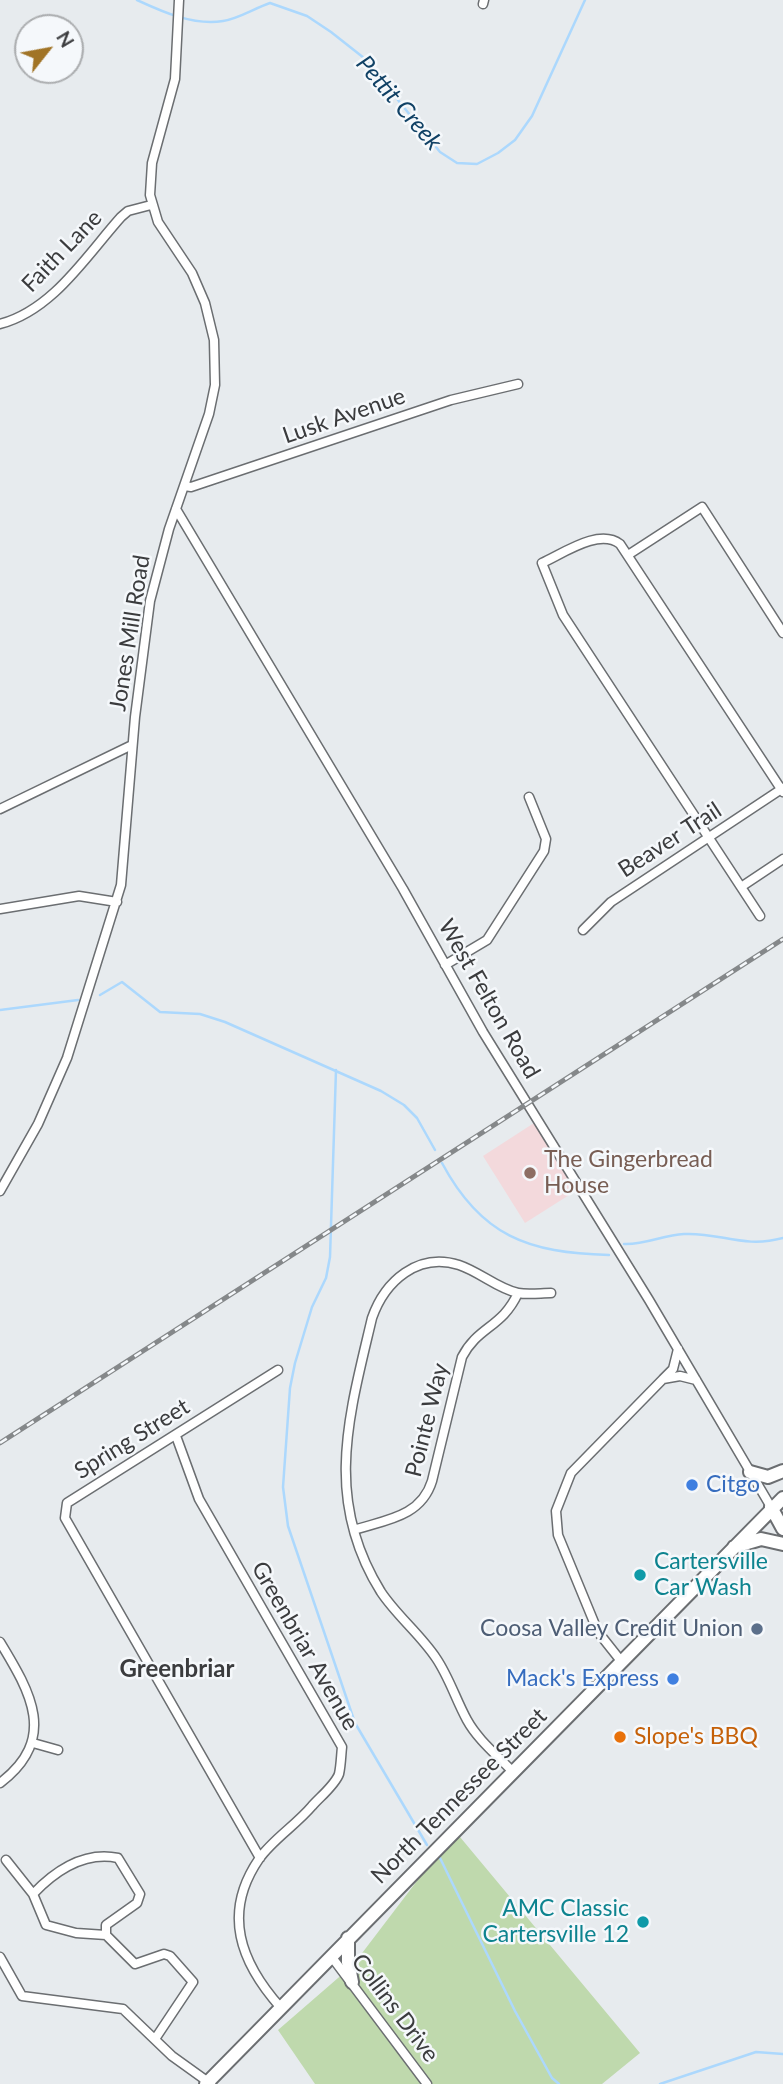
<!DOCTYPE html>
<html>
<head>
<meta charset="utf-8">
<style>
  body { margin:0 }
  #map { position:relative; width:783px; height:2084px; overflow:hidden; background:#e7ebee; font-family:Lato,sans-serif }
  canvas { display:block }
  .north { position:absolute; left:14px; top:14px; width:70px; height:70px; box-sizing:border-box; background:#f5f8fb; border:2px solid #abadaf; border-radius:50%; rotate:59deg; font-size:19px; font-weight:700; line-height:28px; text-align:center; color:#3b3c3e }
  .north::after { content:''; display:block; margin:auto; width:24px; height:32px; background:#a17426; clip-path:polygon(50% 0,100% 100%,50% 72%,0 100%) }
</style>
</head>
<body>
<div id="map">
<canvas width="783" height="2084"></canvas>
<div class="north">N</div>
</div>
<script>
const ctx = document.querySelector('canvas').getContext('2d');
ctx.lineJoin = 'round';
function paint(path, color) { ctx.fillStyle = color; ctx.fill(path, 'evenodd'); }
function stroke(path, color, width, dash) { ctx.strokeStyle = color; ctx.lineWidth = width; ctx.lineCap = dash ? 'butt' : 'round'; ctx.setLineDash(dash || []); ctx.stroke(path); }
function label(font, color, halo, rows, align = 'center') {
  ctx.font = font + ' Lato,sans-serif'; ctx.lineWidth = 5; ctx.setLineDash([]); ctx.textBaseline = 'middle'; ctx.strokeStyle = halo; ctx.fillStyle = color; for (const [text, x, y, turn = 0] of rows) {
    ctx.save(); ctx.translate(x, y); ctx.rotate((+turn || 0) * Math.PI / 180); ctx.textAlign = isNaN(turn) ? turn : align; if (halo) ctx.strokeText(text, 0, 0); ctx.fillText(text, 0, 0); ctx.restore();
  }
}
paint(new Path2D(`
  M534,1123L577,1190L525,1223L483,1156Z`), '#f3d9dc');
paint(new Path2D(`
  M455,1831L640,2053L602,2084H315L278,2030L353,1965Z`), '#bfd9ad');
stroke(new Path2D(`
  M137,0C163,12 194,26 223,21C238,19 255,8 270,3L307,16L331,32L364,58L440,152L457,163L477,164L498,153L515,140L532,116L585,0
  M100,995L122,982L160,1012L200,1014L225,1022L381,1091L404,1105L417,1118L435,1150
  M0,1010L78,1000
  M336,1070L330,1257L326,1278L312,1307L295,1363L290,1388L283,1487L288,1526L355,1723L427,1845
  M442,1163C481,1236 528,1253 609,1255
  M624,1244C645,1245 663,1235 684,1234C720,1232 743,1249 783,1238
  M440,1858L515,2011L552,2078L559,2084
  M660,2084L756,2052L783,2054`), '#acd8fd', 2.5);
const street = new Path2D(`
  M483,4L484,0
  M0,324C53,310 86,256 121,217L128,211L151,205
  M184,486L191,487L451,400L518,384
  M176,509L403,889L483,1032L649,1300L771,1507
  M628,555L702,507L783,633
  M783,792L620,544C599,528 564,553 542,563L563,615L741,887L783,859
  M0,809L132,745
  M741,887L760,916
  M0,909L79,896L117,902
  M583,930L611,902L783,788
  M445,965L487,940L544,851L546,839L529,797
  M0,1191L38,1124L67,1058L121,885L135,717L150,601L169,529L209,414L215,385L214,340L205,303L192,273L158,222L150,195L152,163L175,79L179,0
  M678,1349L673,1369L663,1379L680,1376L696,1380
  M176,1436L199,1499L342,1747C341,1756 341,1765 339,1774C335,1785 320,1797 312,1806C296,1825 272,1840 259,1859C222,1913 240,1962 281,2008
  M354,1530C385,1520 421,1517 432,1481L462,1357C478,1326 502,1328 518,1293
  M0,1642C31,1693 58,1739 0,1783
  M621,1661L598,1632L558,1535L556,1511L571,1473L663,1379
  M33,1743L58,1750
  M513,1772C497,1755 478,1740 467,1720C456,1700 449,1677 436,1658C420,1634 397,1616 381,1592C323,1499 349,1416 372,1318C385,1281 418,1252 459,1265C480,1272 498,1289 518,1293C529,1295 541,1293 551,1293
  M260,1858L65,1518L67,1503L278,1370
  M6,1860L33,1894
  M106,1935L76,1933L46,1925L33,1894C55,1871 84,1851 118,1858L140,1894L137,1903L106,1925V1935L135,1964L164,1954L170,1956L193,1982L155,2039
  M331,1956L427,2084
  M0,1957L22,1996L123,2009L172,2056L211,2084`);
const secondary = new Path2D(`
  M750,1472L768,1477L783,1471
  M771,1507L783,1529
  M734,1547L761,1539L783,1544
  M348,1938V1962L352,1982
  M206,2084L783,1498`);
stroke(street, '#6b6e71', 11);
stroke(secondary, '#6b6e71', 16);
stroke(street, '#fff', 8);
stroke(secondary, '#fff', 12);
const rail = new Path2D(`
  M0,1443L783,939`);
stroke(rail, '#85888a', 5);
stroke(rail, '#f5f8fb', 2.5, [8]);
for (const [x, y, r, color] of [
  [530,1173,7,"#8d6e63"],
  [692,1485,7,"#3f7fe0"],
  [640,1575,7,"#0f9aa8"],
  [757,1629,7,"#5c6f8a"],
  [673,1679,7,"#3f7fe0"],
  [620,1737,7,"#e8710a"],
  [643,1922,7,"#0f9aa8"]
]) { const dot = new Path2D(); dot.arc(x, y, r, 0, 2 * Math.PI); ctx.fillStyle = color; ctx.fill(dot); stroke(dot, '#f5f8fb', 2.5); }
label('23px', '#3b3c3e', '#f5f8fb', [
  ["Faith Lane",62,251,-46],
  ["Lusk Avenue",344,416,-19],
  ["Jones Mill Road",130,633,-81],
  ["Beaver Trail",670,840,-33],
  ["West Felton Road",489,999,60],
  ["Pointe Way",427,1420,-76],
  ["Spring Street",132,1439,-32],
  ["Greenbriar Avenue",305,1646,60],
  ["North Tennessee Street",459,1796,-45],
  ["Collins Drive",395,2008,53]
]);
label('23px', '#785e54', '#f5f8fb', [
  ["The Gingerbread",544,1160],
  ["House",544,1186]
], 'left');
label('23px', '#366cbe', '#f5f8fb', [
  ["Citgo",706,1485],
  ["Mack's Express",659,1679,"right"]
], 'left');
label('23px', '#0d838f', '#f5f8fb', [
  ["Cartersville",654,1562],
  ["Car Wash",654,1588],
  ["AMC Classic",629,1909,"right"],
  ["Cartersville 12",629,1935,"right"]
], 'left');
label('23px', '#4e5e75', '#f5f8fb', [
  ["Coosa Valley Credit Union",743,1629]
], 'right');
label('23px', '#c56008', '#f5f8fb', [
  ["Slope's BBQ",634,1737]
], 'left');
label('italic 24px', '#104165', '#f5f8fb', [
  ["Pettit Creek",399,103,49]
]);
label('bold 24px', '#3b3c3e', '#f5f8fb', [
  ["Greenbriar",177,1669]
]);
</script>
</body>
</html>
